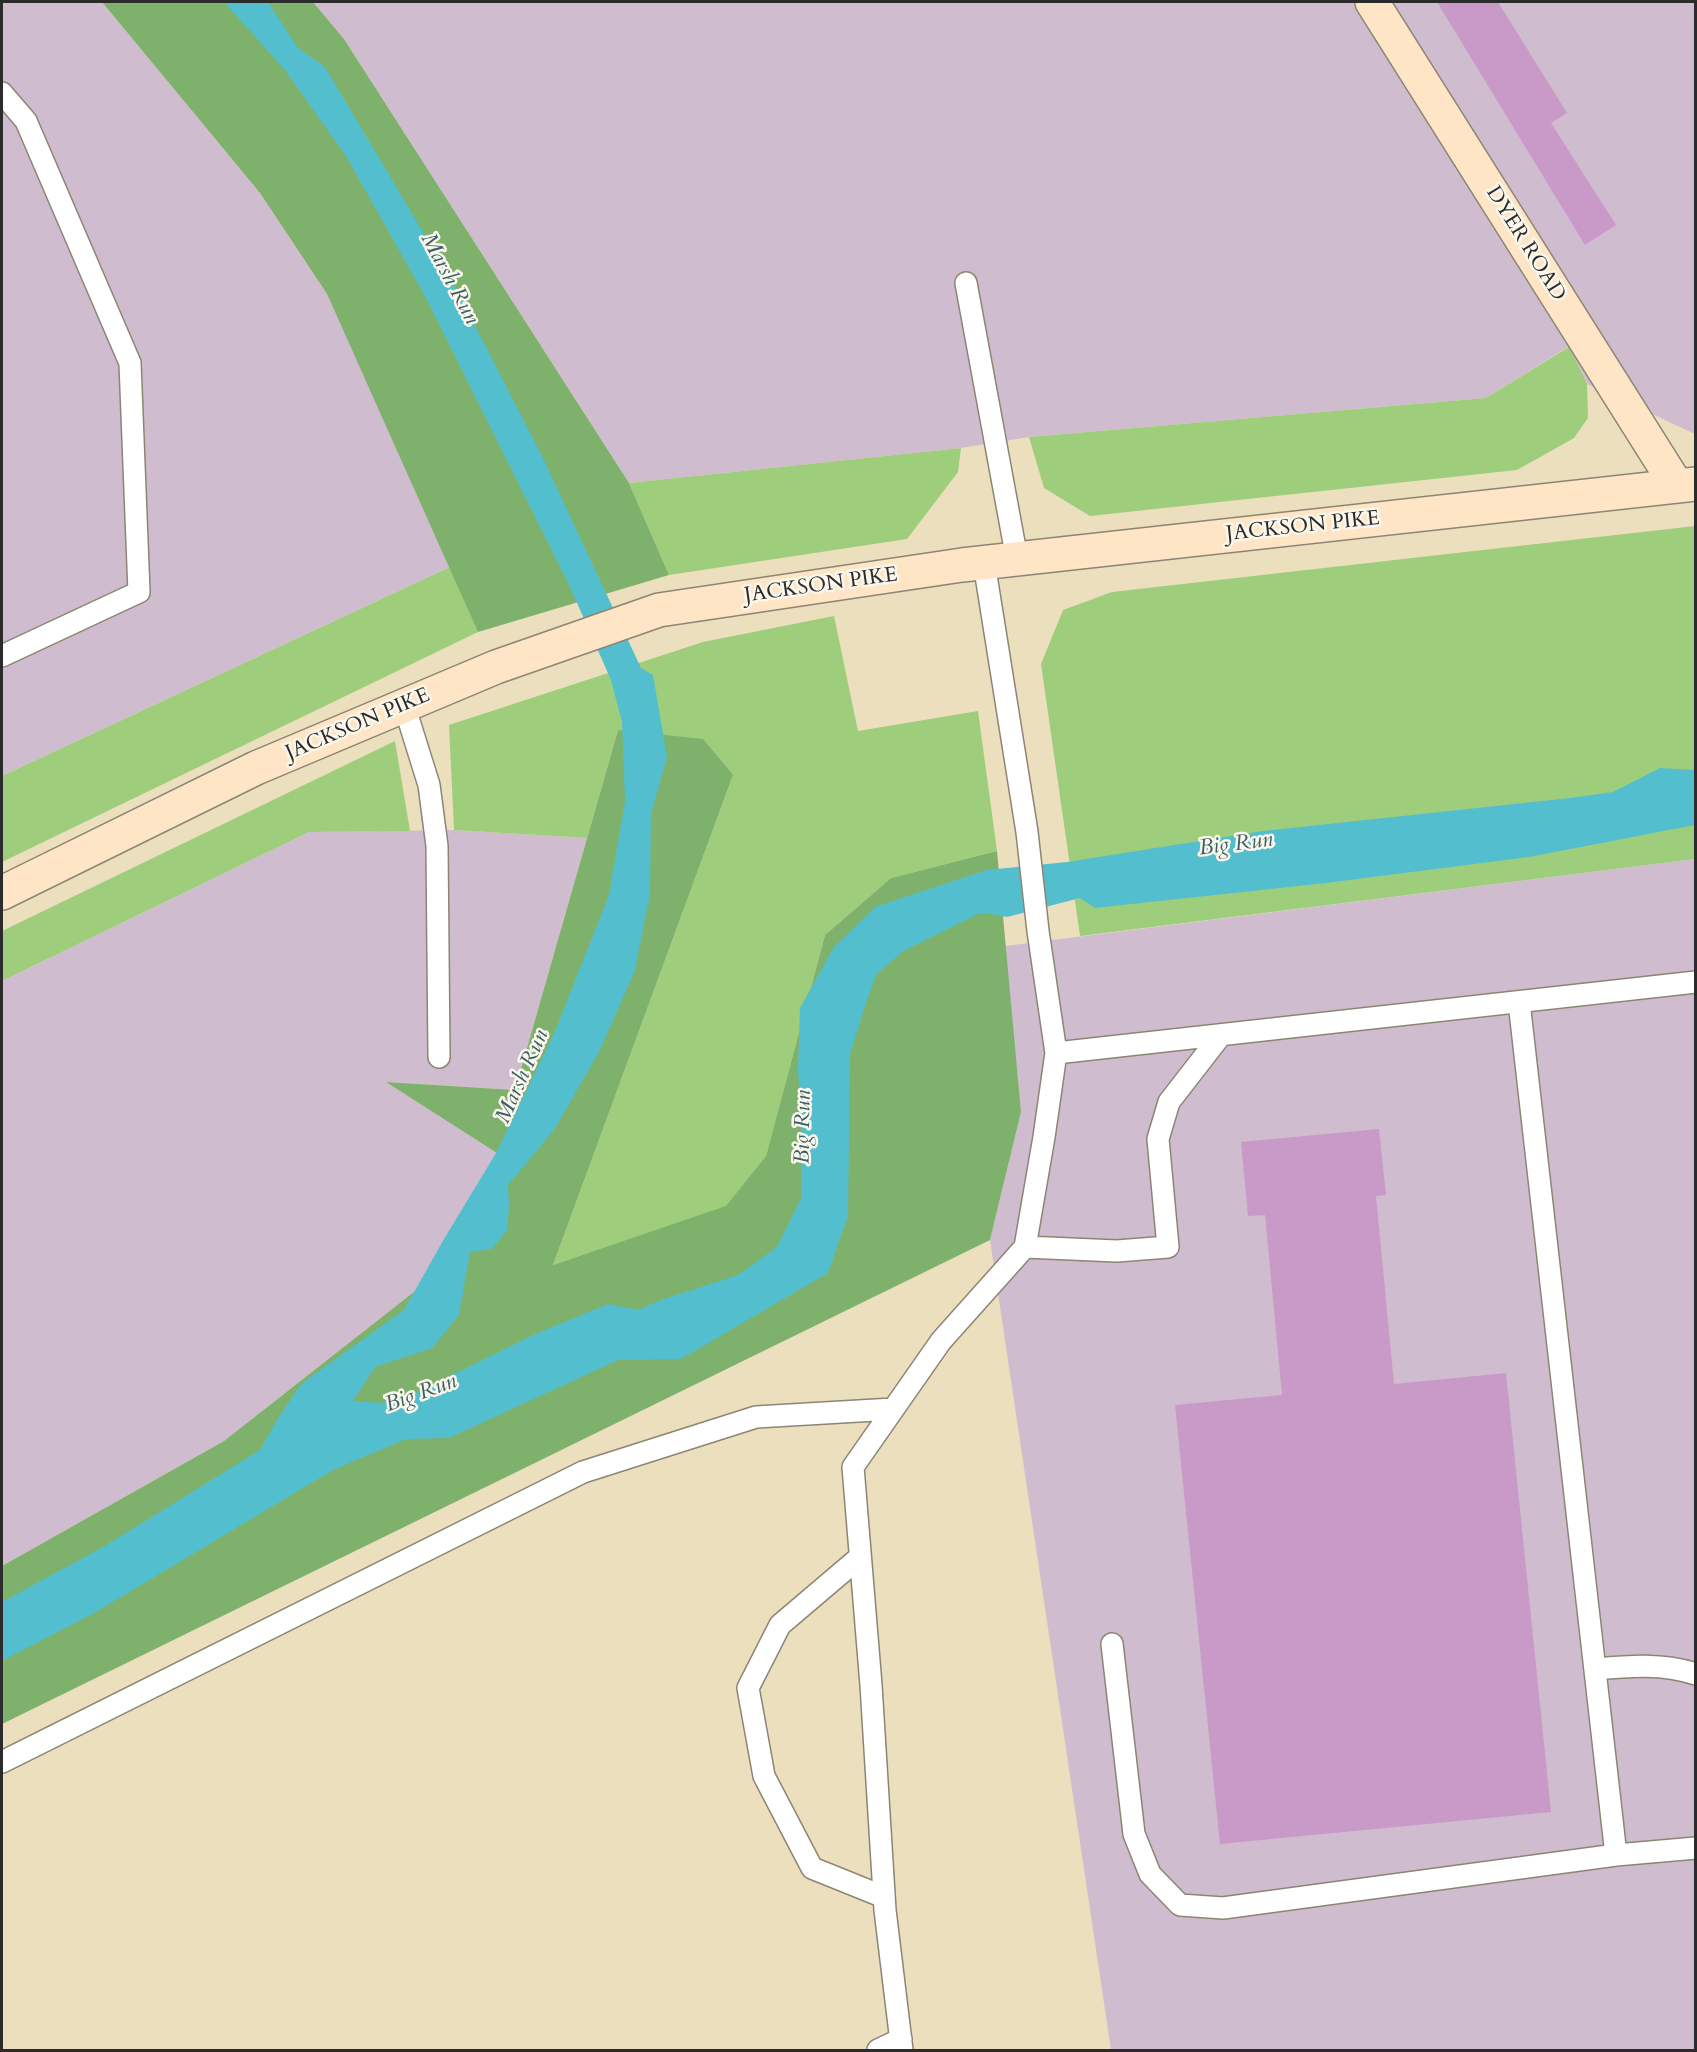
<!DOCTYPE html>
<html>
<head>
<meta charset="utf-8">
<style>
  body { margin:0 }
  #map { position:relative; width:1697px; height:2052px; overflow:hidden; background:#ecdfbe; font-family:Cardo,serif }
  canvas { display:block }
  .frame { position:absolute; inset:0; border:3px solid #2b2b2b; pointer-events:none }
</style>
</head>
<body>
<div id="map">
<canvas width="1697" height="2052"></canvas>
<div class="frame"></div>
</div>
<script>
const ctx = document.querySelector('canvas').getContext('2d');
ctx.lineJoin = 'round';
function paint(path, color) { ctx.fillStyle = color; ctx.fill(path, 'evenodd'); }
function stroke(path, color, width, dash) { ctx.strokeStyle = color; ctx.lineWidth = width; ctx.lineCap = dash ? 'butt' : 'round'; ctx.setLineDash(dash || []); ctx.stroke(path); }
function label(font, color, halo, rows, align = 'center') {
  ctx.font = font + ' Cardo,serif'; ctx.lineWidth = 5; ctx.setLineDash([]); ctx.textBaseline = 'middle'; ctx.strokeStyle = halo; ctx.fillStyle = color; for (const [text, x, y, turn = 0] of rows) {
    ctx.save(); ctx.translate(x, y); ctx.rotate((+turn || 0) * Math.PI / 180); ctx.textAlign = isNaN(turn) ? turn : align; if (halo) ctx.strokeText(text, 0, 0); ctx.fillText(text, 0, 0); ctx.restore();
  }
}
paint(new Path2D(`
  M2,2H102L260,193L327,294L450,567L2,776Z
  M313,2H1695V434L1587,384L1568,347L1486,398L1029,437L961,448L629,483L344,39Z
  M454,830L587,838L515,1090L387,1082L511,1162L480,1240L224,1441L2,1566V981L309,832Z
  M1695,859V2050H1111L990,1240L1021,1112L1005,946Z`), '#cfbdcf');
paint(new Path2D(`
  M1569,347L1587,384L1588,418L1574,438L1517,470L1090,516L1044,488L1029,437L1486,398Z
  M961,448L958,472L907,539L669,575L629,483Z
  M1695,526V859L1080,936L1041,664L1063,610L1112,592Z
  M450,567L478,632L2,862V776Z
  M834,616L858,731L978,711L997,851L891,878L825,935L766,1156L726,1207L553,1265L733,775L618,730L587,838L454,830L449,725L703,642Z
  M395,741L410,831L309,832L2,981V931Z`), '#9ece7c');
paint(new Path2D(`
  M102,2H313L344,39L629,483L669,575L478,632L327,294L260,193Z
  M618,730L703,739L733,775L553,1265L726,1206L766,1156L825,935L891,878L997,851L1021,1112L990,1240L2,1724V1566L224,1441L480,1240L511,1162L386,1082L515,1090Z`), '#7eb16c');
paint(new Path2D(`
  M224,2H268L298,48L325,67L452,281L542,456L641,668L653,675L667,757L651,814L650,894L635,970L600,1050L554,1130L508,1185L509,1207L507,1230L492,1249L470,1252L459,1315L432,1348L375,1367L353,1401L381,1403L416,1393L533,1335L608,1304L638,1310L661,1300L738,1275L777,1247L801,1198V1119L798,1070L800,1008L834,947L875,907L987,870L1067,862L1263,831L1570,798L1613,792L1660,768L1695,770V825L1529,857L1326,883L1095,908L1080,898L1007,917L969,910L931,926L883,957L868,997L850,1054L848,1216L828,1273L681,1359L618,1360L449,1438L406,1439L333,1470L96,1612L2,1661V1602L103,1547L260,1450L277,1420L301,1384L404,1310L444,1239L496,1153L554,1034L609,895L625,801L622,722L611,680L570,587L426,298L346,156L285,70Z`), '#53bfce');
stroke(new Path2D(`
  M870,973L902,946L977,909L986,907`), '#53bfce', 10);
paint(new Path2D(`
  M1437,2H1498L1567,113L1551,123L1616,225L1585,245Z
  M1379,1129L1386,1195L1376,1196L1394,1384L1506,1373L1551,1812L1220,1844L1175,1405L1282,1395L1265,1215L1248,1216L1241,1142Z`), '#c999c8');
const lane = new Path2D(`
  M2,93L26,121L130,363L139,592L2,656
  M966,283L1017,559
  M404,705L429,785L437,846L439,1057
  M1519,1002L1616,1855
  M1056,1053L1696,982
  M1025,1247L1117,1251L1168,1247L1158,1139L1169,1102L1221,1035
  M860,1557L780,1625L748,1688L764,1776L812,1868L884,1897
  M1112,1644L1134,1834L1150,1874L1180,1905L1223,1908L1616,1855L1696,1848
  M1595,1669C1629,1666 1662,1663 1696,1674
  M2,1762L583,1472L756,1417L893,1409
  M878,2050L901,2039
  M902,2050L885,1910L871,1685L853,1467L941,1341L1025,1247L1044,1137L1056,1053L1038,931L1027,832L984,563`);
const secondary = new Path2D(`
  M1372,2L1677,486
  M2,893L256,768L496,667L659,610L962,565L1696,484`);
stroke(lane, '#8c8574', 24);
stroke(secondary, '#8c8574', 36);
stroke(lane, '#fff', 21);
stroke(secondary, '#fde5c5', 33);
label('21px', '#2b2b2b', '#fbf7ec', [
  ["DYER ROAD",1525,244,58],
  ["JACKSON PIKE",1303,527,-6],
  ["JACKSON PIKE",821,586,-8],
  ["JACKSON PIKE",358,725,-23]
]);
label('italic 22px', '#395f64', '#fbf7ec', [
  ["Marsh Run",449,279,62],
  ["Big Run",1236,845,-7],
  ["Marsh Run",523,1077,-66],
  ["Big Run",804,1127,-89],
  ["Big Run",421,1394,-20]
]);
</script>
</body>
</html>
